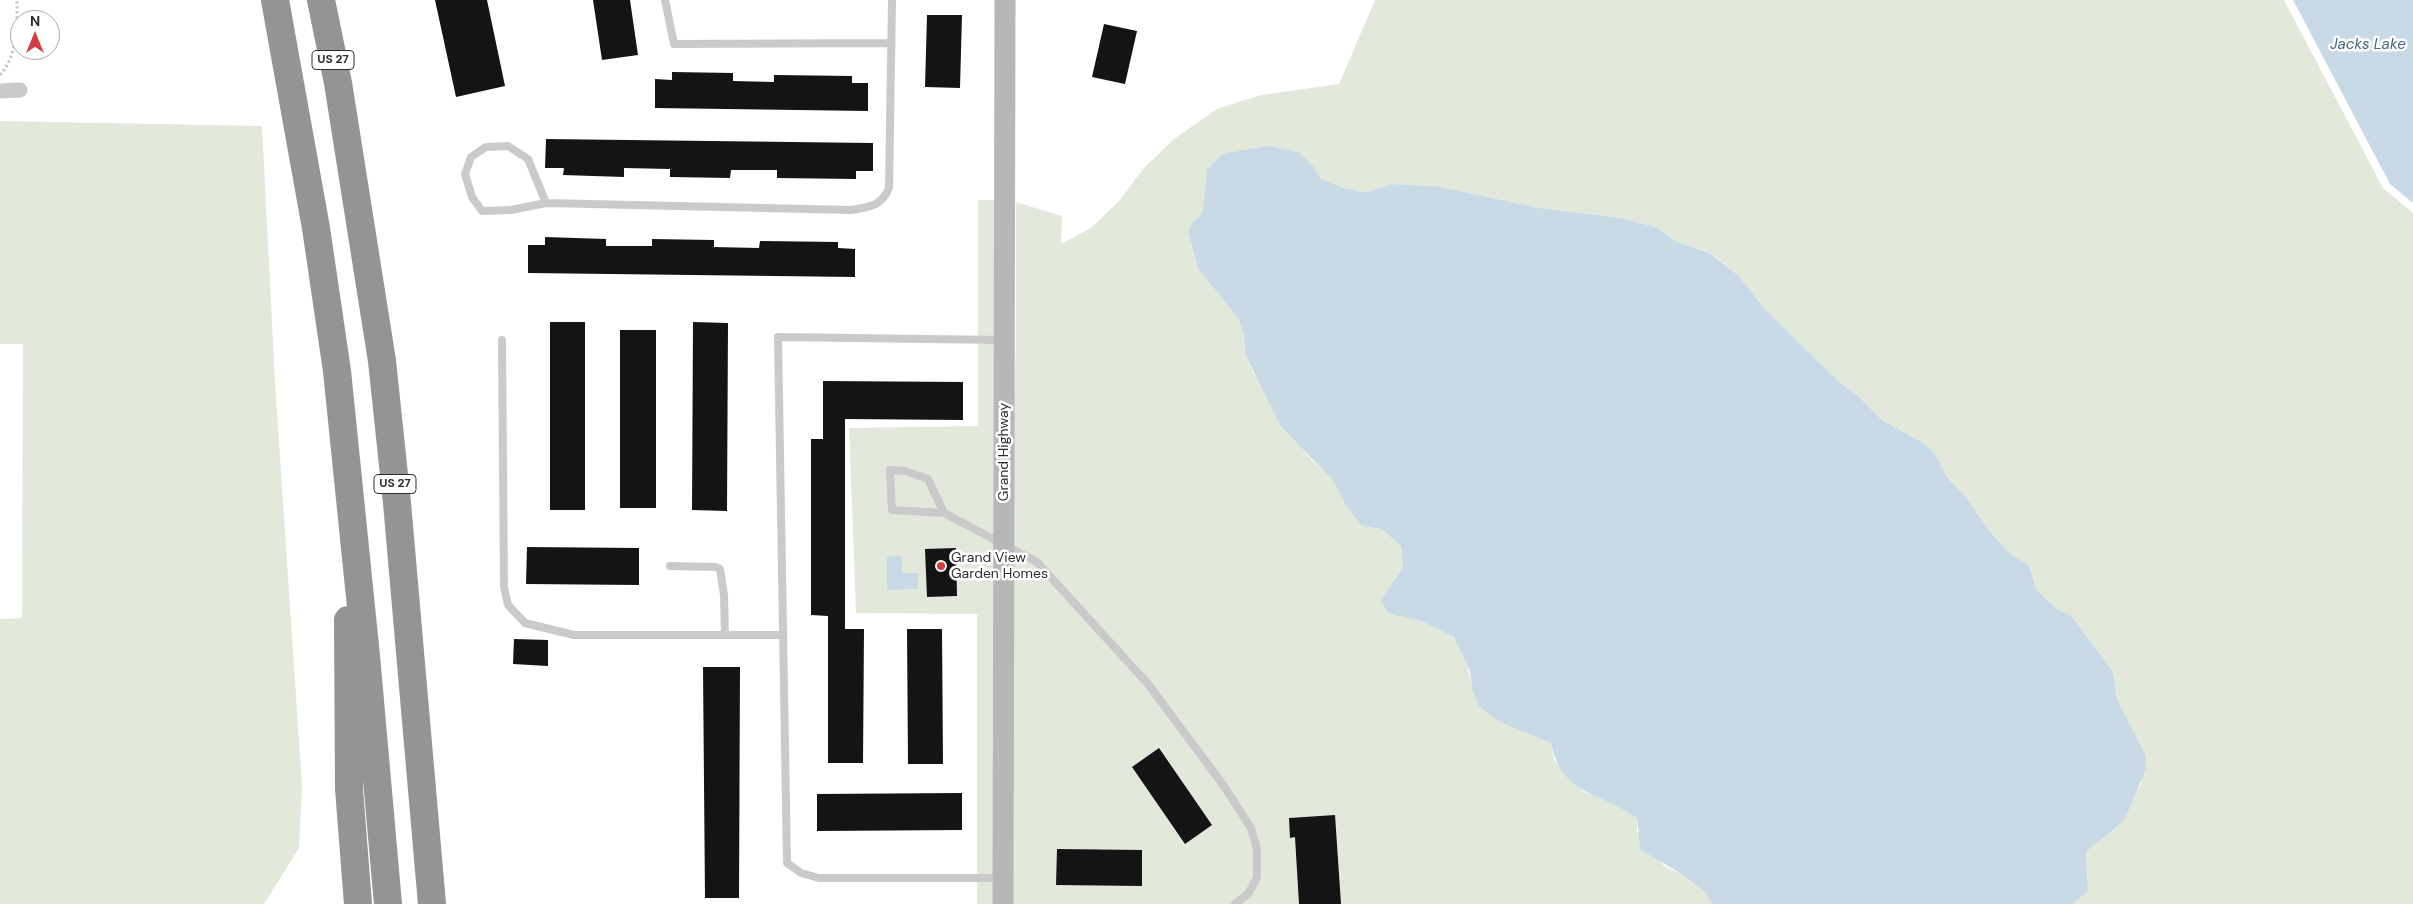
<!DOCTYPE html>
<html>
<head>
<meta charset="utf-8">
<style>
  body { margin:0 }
  #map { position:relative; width:2413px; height:904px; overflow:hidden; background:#fff; font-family:"DM Sans",sans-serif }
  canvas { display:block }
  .north { position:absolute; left:10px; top:10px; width:50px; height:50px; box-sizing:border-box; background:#fff; border:1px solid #ababab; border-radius:50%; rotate:0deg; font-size:14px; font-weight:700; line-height:20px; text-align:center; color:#2d2d2d }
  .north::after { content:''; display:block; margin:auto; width:18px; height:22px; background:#d43e40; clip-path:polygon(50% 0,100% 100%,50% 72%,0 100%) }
</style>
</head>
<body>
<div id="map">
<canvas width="2413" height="904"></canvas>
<div class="north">N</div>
</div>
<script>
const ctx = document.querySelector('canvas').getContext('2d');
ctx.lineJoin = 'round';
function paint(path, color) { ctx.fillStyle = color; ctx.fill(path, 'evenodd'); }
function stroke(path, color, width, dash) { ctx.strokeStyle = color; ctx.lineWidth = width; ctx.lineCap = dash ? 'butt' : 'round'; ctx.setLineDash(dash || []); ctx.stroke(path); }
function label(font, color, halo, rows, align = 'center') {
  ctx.font = font + ' "DM Sans",sans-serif'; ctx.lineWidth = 5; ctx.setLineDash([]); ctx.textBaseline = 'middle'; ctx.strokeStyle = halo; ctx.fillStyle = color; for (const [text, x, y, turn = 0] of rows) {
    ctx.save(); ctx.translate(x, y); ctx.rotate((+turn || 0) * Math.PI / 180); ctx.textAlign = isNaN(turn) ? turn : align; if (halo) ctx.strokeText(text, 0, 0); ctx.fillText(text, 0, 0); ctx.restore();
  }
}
paint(new Path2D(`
  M1375,0H2284L2383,188L2413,213V904H2072L2088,892L2086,852L2124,821L2130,802L2141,784L2145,754L2117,699L2113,672L2071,615L2057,609L2036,589L2029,565L2010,554L1989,530L1966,497L1948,478L1935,454L1922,442L1882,420L1857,395L1839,382L1764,308L1739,276L1711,253L1677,242L1656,227L1621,218L1540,208L1436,186L1392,184L1365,192L1344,188L1321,179L1313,166L1222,154L1207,169L1202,214L1192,223L1188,232L1198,269L1238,318L1244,335L1245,354L1253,372L1307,455L1334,482L1346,506L1362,526L1381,529L1401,546L1403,567L1393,581L1406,617C1420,621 1442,626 1453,637C1464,646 1470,675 1472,689L1525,732L1551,743L1554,760L1583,791L1622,807L1637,818V832L1664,866L1690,879L1710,897L1712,904H1012V487L1016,340V202L1062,216L1061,244L1091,228L1120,200L1143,169L1174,139L1217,109L1261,95L1339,84Z
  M0,121L262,126L275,382L302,786L299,848L264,904H0V619L22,618L23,344H0Z
  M978,200H998L994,904H977V614L856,613L849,428L978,426Z`), '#e2e9db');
paint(new Path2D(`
  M2293,0H2413V203L2390,184Z
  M1268,146L1299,152L1313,166L1321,179L1344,188L1365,192L1392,184L1436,186L1540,208L1621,218L1656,227L1677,242L1710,253L1739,276L1764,308L1839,382L1857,395L1882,420L1922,442L1935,454L1948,478L1966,497L1989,530L2010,554L2029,565L2036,589L2057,609L2071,615L2113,672L2117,699L2145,754L2146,769L2124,821L2086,852L2088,892L2072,904H1712C1708,885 1657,861 1640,849L1637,818C1599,791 1562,796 1551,743L1498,721L1479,706L1472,689L1470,671L1454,637L1424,622L1388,613L1381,600L1403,567L1401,546L1381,529L1362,526L1346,506L1334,482L1280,425L1245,354L1244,335L1238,318L1198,269L1188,232L1192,223L1202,214L1207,169L1222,154Z
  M887,556H902V573H918V589L887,590Z`), '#c9dae7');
paint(new Path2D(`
  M435,0H487L505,86L456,97Z
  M593,0H630L638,55L602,60Z
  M927,15H962L960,88L925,87Z
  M1104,24L1137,31L1125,84L1092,77Z
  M672,72L733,73V81L774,82V75L852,76V83H868V111L655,108V79L672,80Z
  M546,139L873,143V171H856V179L777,178V170H731L730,178L670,177V169L624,168V177L563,175L564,168H545Z
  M545,237L606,239V246H652V239L714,240V247L759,248L760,241L838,242V248L855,249V277L528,273V245H545Z
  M550,322H585V510H550Z
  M693,322L728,323L727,511L692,510Z
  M620,330H656V508H620Z
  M823,381L963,382V420L845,419V629H864L863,763H828V616L811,615V439H823Z
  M527,547L639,548V585L526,584Z
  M956,548L957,596L927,597L925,549Z
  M907,629H942L943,764H908Z
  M514,639L548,640V666L513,664Z
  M703,667H740L739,898H705Z
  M1159,748L1212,825L1185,844L1132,767Z
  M962,793V830L817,831V794Z
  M1335,815L1341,904H1299L1295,837L1290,838L1289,818Z
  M1057,849L1142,850V886L1056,885Z`), '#141414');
stroke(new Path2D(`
  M0,75C18,55 17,25 17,0`), '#cacaca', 3, [2.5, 2.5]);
stroke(new Path2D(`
  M665,0L674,44L891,43
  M546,203L528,159L508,146L486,147L471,157L465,174L472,197L482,211L511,210L546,203L851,210C869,207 882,206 889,188L892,0
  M502,340L504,587L508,605L525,623L574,635H782
  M944,513L928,479L905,471L890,470L892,510L944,513L1037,562L1148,684L1224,786L1251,828L1257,849V878L1248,894L1235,904
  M670,566L716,567L720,569L724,595L725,635
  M1000,878H819L801,873L787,863L778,337L1002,340`), '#cacaca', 8);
stroke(new Path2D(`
  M0,91L20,90`), '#cacaca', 15);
stroke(new Path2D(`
  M1003,904L1005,0`), '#b7b7b7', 21);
stroke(new Path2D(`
  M275,0L316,228L337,371L366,656L388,904
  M321,0L338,83L382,361L397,503L432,904
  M348,620L349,789L358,904`), '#949494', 28);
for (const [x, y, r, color] of [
  [941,566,5,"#d43e40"]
]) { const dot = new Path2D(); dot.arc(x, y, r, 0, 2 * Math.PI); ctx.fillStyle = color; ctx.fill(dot); stroke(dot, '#fff', 2); }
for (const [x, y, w] of [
  [333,60,42],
  [395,484,42]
]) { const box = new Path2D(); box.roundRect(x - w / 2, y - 9.5, w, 19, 4); ctx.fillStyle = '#fff'; ctx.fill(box); stroke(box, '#2d2d2d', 1); }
label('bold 12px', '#2d2d2d', null, [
  ["US 27",333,60],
  ["US 27",395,484]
]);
label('14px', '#2d2d2d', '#fff', [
  ["Grand Highway",1004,452,-90]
]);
label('14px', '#2d2d2d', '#fff', [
  ["Grand View",951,558],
  ["Garden Homes",951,574]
], 'left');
label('italic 15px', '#436886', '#fff', [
  ["Jacks Lake",2368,45]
]);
</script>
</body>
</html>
